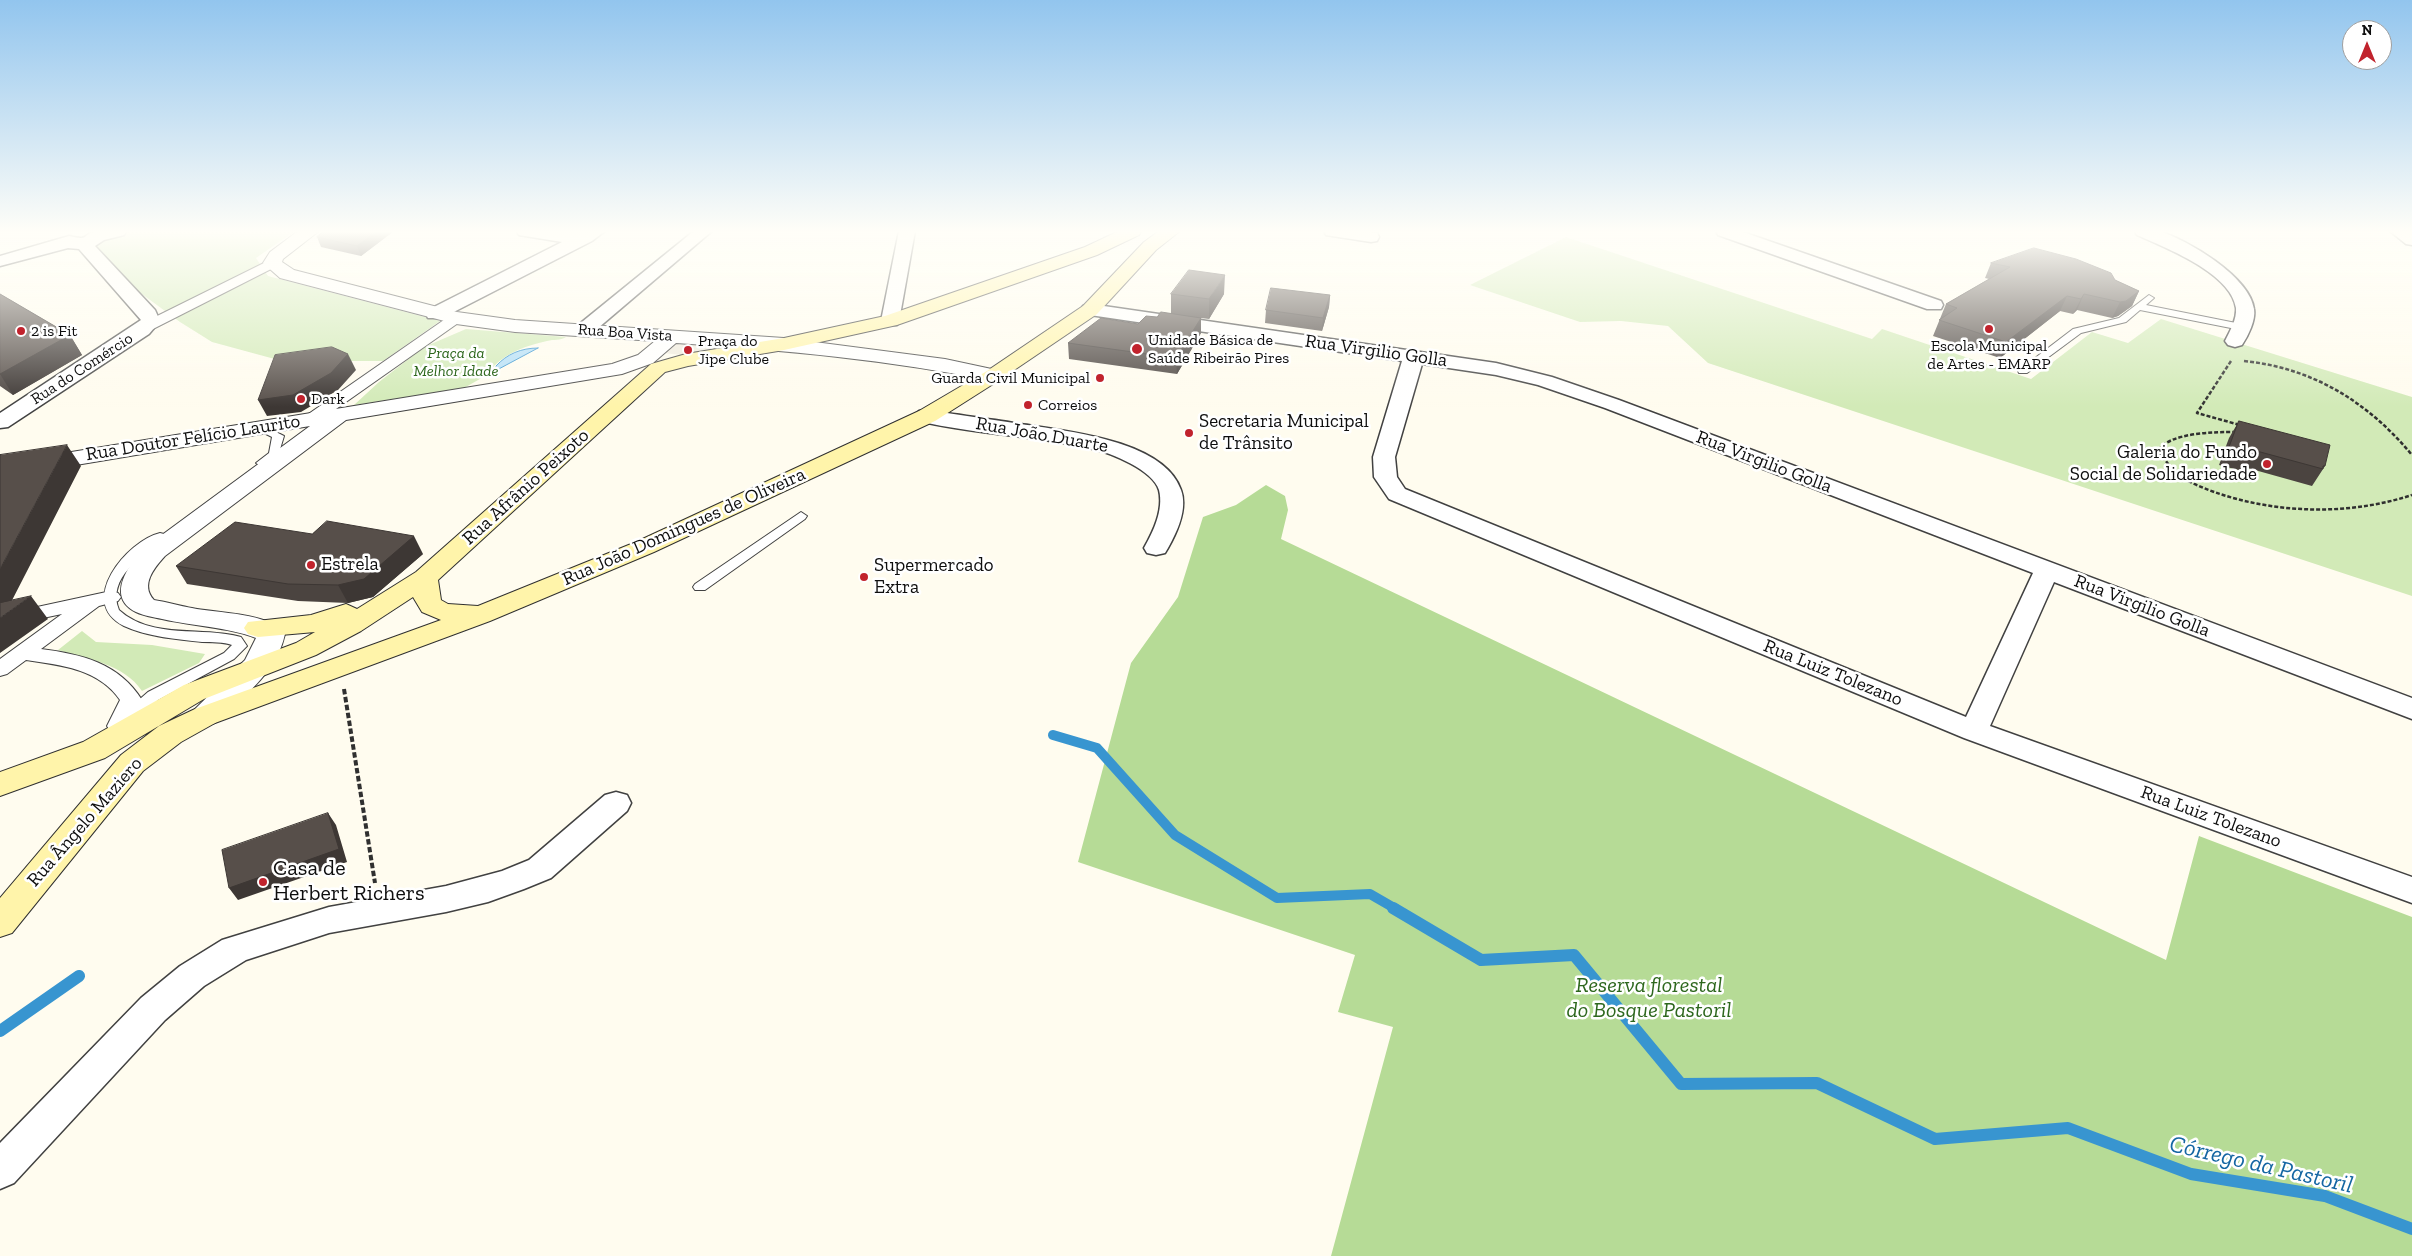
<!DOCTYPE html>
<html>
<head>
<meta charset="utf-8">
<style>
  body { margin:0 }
  #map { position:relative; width:2412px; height:1256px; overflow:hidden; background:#fffcef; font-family:"Zilla Slab",serif }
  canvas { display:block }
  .north { position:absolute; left:2342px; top:20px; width:50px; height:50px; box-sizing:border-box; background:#fff; border:1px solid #9f9f9f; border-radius:50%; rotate:0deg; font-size:14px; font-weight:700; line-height:20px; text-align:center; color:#0e0e0e }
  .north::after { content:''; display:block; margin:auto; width:18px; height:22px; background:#c1232d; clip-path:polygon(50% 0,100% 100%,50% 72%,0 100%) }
</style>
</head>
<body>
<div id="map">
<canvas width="2412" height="1256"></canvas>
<div class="north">N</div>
</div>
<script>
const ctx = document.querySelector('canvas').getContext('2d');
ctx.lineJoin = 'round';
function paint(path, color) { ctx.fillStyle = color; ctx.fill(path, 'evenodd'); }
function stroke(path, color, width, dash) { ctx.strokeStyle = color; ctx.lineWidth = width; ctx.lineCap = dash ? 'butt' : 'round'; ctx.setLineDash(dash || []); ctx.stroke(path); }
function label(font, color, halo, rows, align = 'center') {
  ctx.font = font + ' "Zilla Slab",serif'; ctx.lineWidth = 5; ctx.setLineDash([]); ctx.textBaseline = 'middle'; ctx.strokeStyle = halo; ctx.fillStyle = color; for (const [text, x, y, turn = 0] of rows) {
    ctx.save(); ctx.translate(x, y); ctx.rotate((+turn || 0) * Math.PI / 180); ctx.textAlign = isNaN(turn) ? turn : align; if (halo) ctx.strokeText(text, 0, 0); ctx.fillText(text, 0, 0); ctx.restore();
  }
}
paint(new Path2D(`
  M124,231H295L256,258L268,276L440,321L383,361H282L212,342L180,322L131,286L91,248L101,239Z
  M1566,237L1872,339L1882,329L2031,379L2092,332L2128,343L2161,319L2412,397V596L1708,363L1668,326L1621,321L1580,322L1470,285Z
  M466,329L566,337C560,341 554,339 547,341C528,345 508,352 494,366V371L464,388L354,405L379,382L424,347Z
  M82,631L96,642L152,645L205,654L199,663L142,691C124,664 87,659 58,650Z`), '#d2eab7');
paint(new Path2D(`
  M1266,485L1285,496L1288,510L1281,539L2166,960L2199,836L2412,917V1256H1331L1393,1027L1338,1012L1355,955L1078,862L1131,663L1178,597L1203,517L1236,505Z`), '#b6db96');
paint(new Path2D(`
  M674,339L731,347L683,355L663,353Z`), '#efeadd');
const water = new Path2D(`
  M538,348L495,371L496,366C507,354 521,348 538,348Z`);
paint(water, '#b2def7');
stroke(water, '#3895d0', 1);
stroke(new Path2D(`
  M1053,735L1097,748L1175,835L1277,898L1370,894L1396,909`), '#3895d0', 10);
stroke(new Path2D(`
  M1393,908L1481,960L1574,955L1681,1084L1817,1083L1935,1139L2068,1128L2191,1174L2325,1196L2412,1229
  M0,1031L79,976`), '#3895d0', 12);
const service = new Path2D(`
  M2149,295L2154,298L2146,305L2241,324L2246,327L2241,330L2140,310L2126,322L2081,333L2027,373H2019L2018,371L2073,329L2119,318Z
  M262,425L284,436L278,456L262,467L256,463L269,453L272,437L258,430V426Z
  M801,512L807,516L805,519L705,590H695L693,587L695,584Z
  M160,533L164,534L166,537L164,540C143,555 106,578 119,610C152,640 202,626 241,637L247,646L234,659L158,700L128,726H118L116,722L118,718L148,692L224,653L232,645C224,642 212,642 202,642C176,639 148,637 124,626C76,602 127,541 160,533Z`);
const pedestrian = new Path2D(`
  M272,259L277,260L279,263L277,266L153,329L148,330L141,326L143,323Z
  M456,314L463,318L461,321L319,421H307L305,418L307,415L451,315Z
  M111,591L118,593L121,597L118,601L99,606L41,649C81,654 119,663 142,700L126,731L118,734L110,731L107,726L120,700C99,669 61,665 26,660L7,674L0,676V659L62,614L0,627V615Z`);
const minor = new Path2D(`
  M97,231H126L124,235L104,240L95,246L155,310L160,321L149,334L8,427L0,428V413L141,320L79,249L68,248L0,266V256L69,236C91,241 80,235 97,231Z
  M517,231H605L592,241L442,318H428L426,314L428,310L562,242L525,236L519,235Z
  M694,231H712L591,334H577L574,330L577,326Z
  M899,231H915L899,321L897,325H883L881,321Z
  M1324,231H1366L1377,233L1379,237L1377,241L1371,242L1332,236L1326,235Z
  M1716,231H1740L1941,301L1943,305L1941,309H1927L1718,235Z
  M2135,231C2142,231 2151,230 2158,231C2187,239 2250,277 2254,309C2256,320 2248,336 2242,345L2235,347L2228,345L2225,341C2230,331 2237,319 2236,308C2231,273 2166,248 2137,235Z
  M2390,231H2410L2412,233V245L2406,244Z
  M1090,304L1496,363L1552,377L1619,400L2412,698V719L2054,582L1990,726L2412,877V903L1964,738L1389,499L1374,477L1373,457L1402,361L1083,314L1081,310L1083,306ZM1422,364L1496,375L1538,385L1605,408L2033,573L1966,717L1405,489L1397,477L1395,457Z
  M927,410C958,415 990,419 1021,424C1066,431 1164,440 1181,490C1188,509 1177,532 1168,548L1165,553L1156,555L1147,553L1144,548C1153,532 1164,510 1159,490C1153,470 1111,453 1093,449C1036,435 976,435 919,421L916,416L919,411Z
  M616,792L627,795L631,803L627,811L551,878L524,889L488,902L446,912L329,933L246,960L204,986L165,1020L14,1183L0,1189V1143L141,998L180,966L222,940L329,907L446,886L502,871L529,860L605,795Z`);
const tertiary = new Path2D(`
  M298,231H319L283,259L282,262L294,270L457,312L515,320L784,338L945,359L1001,371L1005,375L1001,379L994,381C889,360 783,350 676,343L653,363L622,374L346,420L165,556C154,568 140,585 154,600C167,602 180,606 192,608C216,613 272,613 285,634C277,672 242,698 215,723L205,726L195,723L190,716L195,709L245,660L256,638C227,627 193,626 162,619C154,617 144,616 136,612C104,596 131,561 147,546L310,426L16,475H0V461H16L612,364L638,355L655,341L515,332L456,324L280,278L263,263L270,252Z`);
const secondary = new Path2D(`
  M1119,231H1142L1139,235L1097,255L897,325L784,350L688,366L665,372L438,580L441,600L448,604L478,606L636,542L919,411L987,371L1083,306L1144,242L1159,231H1180L1156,250L1097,314L1001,379L935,421L654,552L490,621L215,723L181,742L143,771L12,933L0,937V898L121,755L159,726L195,709L441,620L422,612L413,597L361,631L316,655L204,699L105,758L0,796V772L83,742L184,685L296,643L315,632L258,637L248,634L244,628L248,622L311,615L346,604L357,609L416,572L651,364L686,354L784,338L885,316L1085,247Z`);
stroke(service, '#414141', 2);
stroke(pedestrian, '#414141', 2);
stroke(minor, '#414141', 3);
stroke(tertiary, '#414141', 2);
stroke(secondary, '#303030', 2);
stroke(new Path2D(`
  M2231,361L2197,413L2240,425
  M2244,361C2313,368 2368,402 2412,455
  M2236,432C2216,432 2169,432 2158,451C2164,458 2169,466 2175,472C2187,482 2205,489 2220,494C2281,514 2351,515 2412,495`), '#303030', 2.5, [4, 2]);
stroke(new Path2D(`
  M344,689L375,883`), '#303030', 4, [5.5, 2.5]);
paint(service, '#fff');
paint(pedestrian, '#fff');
paint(minor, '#fff');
paint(tertiary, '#fff');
paint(secondary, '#fff4aa');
paint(new Path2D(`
  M394,231L361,256L321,247L317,237Z
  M1991,263L2115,280L2139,291L2132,306L2118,316L2112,318L2077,310L2073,314L2060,311L2000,358L1933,336L1946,304L1989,279L1985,278Z
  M0,294L70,335L82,355L13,395L0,386Z
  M1171,294H1224L1209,319L1201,318V333L1177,374L1069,359L1068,343L1138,324L1171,313Z
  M1330,295L1329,307L1322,331L1265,323L1266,310Z
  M2239,421L2325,466L2312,486L2244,467L2242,471L2219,465L2229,438Z
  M423,554L373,597L348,603L298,601L187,584L176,566Z`), '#4b4440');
paint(new Path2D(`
  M377,231H394L361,256L357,246Z
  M1225,275L1224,294L1209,319V299Z
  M2139,291L2132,306L2118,316L2112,318L2120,302Z
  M2084,294L2077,310L2073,314L2081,299Z
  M1330,295L1329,307L1322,331L1323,318Z
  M2067,296L2060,311L2000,358L2006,342Z
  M1201,318V333L1177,374L1176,358Z
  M70,335L82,355L13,395L0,374Z
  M348,354L356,370L338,390L301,412L267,416L258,400Z
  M67,445L81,466L6,612L0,613V569Z
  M414,536L423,554L373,597L348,603L338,585Z
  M31,596L48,619L0,653V618Z
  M328,813L336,825L347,862L238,900L229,888Z`), '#3d3734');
const building = new Path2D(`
  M324,231H377L357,246L317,237Z
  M2034,248L2076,259L2111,273L2115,280L2139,291L2126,301L2120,302L2084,294L2081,299L2067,296L2006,342L1939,320L1957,308L1946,304L2010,267L1991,263Z
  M1189,270L1225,275L1209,299L1171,294Z
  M1271,288L1330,295L1323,318L1266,310Z
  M0,294L70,335L0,374Z
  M1161,312L1201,318L1176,358L1068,343L1101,318L1138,324L1146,316L1157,317Z
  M332,347L348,354L331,373L293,395L258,400L275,355Z
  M2239,421L2330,445L2325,466H2323V469L2253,450L2252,454L2229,448Z
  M67,445L0,569V455Z
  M327,521L414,536L364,579L338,585L288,584L176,566L235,522L312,534Z
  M31,596L0,618V603Z
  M328,813L339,849L229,888L222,850Z`);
paint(building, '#574f4a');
stroke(building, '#3d3734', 1);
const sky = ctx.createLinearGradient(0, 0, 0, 407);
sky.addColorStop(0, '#92c5ee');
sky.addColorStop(0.57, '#fffef8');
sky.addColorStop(1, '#fffef800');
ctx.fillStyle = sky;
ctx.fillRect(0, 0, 2412, 407);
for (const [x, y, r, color] of [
  [1989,329,5,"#c1232d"],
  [21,331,5,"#c1232d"],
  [1137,349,6,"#c1232d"],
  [688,350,5,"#c1232d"],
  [1100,378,5,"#c1232d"],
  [301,399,5,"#c1232d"],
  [1028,405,5,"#c1232d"],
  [1189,433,5,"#c1232d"],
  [2267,464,5,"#c1232d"],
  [311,565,5,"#c1232d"],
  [864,577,5,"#c1232d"],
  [263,882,5,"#c1232d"]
]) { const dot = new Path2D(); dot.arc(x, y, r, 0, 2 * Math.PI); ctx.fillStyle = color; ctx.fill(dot); stroke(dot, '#fff', 2); }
label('16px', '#0e0e0e', '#fff', [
  ["2 is Fit",31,331],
  ["Unidade Básica de",1148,340],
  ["Saúde Ribeirão Pires",1148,358],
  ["Praça do",698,341],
  ["Jipe Clube",698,359],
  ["Escola Municipal",1989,346,"center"],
  ["de Artes - EMARP",1989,364,"center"],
  ["Guarda Civil Municipal",1090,378,"right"],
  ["Dark",311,399],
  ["Correios",1038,405]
], 'left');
label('16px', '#0e0e0e', '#fff', [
  ["Rua Boa Vista",625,333,4],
  ["Rua do Comércio",82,369,-33]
]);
label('italic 16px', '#2d671d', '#fff', [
  ["Praça da",456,353],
  ["Melhor Idade",456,371]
]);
label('19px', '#0e0e0e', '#fff', [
  ["Rua Virgilio Golla",1376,351,8],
  ["Rua João Duarte",1042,435,10],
  ["Rua Doutor Felício Laurito",193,438,-9],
  ["Rua Virgilio Golla",1764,462,21],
  ["Rua Afrânio Peixoto",526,487,-42],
  ["Rua João Domingues de Oliveira",684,527,-24],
  ["Rua Virgilio Golla",2142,606,21],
  ["Rua Luiz Tolezano",1833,673,22],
  ["Rua Luiz Tolezano",2211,817,20],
  ["Rua Ângelo Maziero",85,822,-49]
]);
label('19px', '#0e0e0e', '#fff', [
  ["Secretaria Municipal",1199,422],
  ["de Trânsito",1199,444],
  ["Galeria do Fundo",2257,453,"right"],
  ["Social de Solidariedade",2257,475,"right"],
  ["Estrela",321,565],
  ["Supermercado",874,566],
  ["Extra",874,588]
], 'left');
label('22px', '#0e0e0e', '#fff', [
  ["Casa de",273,869],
  ["Herbert Richers",273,894]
], 'left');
label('italic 22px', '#2d671d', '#fff', [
  ["Reserva florestal",1649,986],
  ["do Bosque Pastoril",1649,1011]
]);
label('italic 24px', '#1466a2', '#fff', [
  ["Córrego da Pastoril",2261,1165,13]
]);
</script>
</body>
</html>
